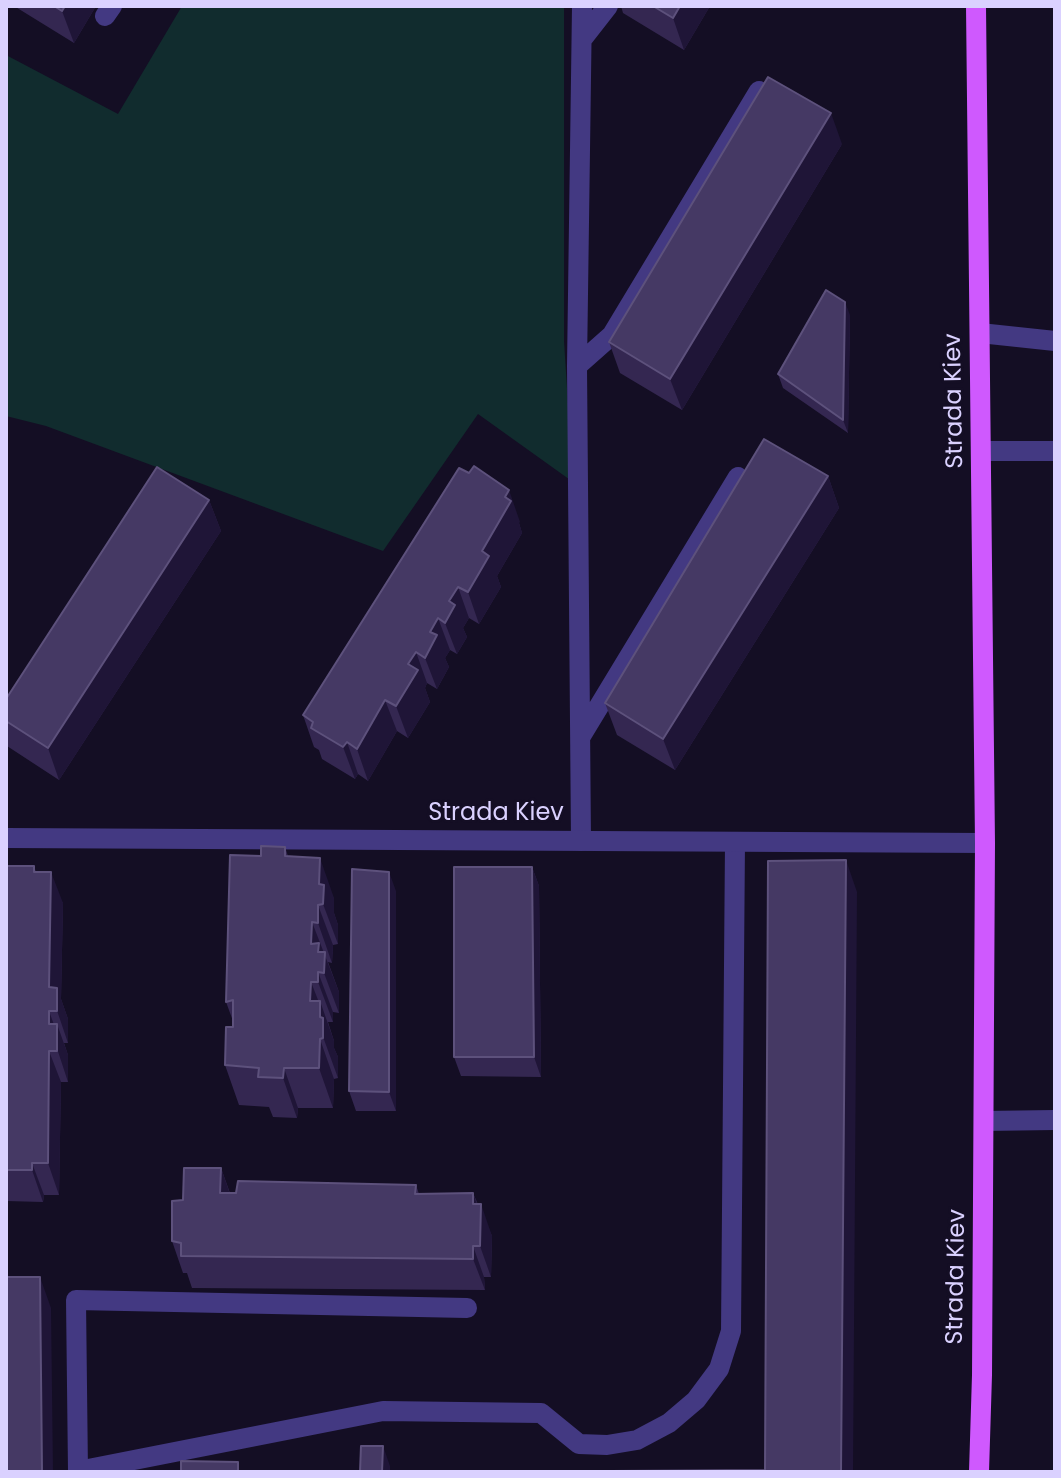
<!DOCTYPE html>
<html>
<head>
<meta charset="utf-8">
<style>
  body { margin:0 }
  #map { position:relative; width:1061px; height:1478px; overflow:hidden; background:#140e24; font-family:Poppins,sans-serif }
  canvas { display:block }
  .frame { position:absolute; inset:0; border:8px solid #dad1ff; pointer-events:none }
</style>
</head>
<body>
<div id="map">
<canvas width="1061" height="1478"></canvas>
<div class="frame"></div>
</div>
<script>
const ctx = document.querySelector('canvas').getContext('2d');
ctx.lineJoin = 'round';
function paint(path, color) { ctx.fillStyle = color; ctx.fill(path, 'evenodd'); }
function stroke(path, color, width, dash) { ctx.strokeStyle = color; ctx.lineWidth = width; ctx.lineCap = dash ? 'butt' : 'round'; ctx.setLineDash(dash || []); ctx.stroke(path); }
function label(font, color, halo, rows, align = 'center') {
  ctx.font = font + ' Poppins,sans-serif'; ctx.lineWidth = 6; ctx.setLineDash([]); ctx.textBaseline = 'middle'; ctx.strokeStyle = halo; ctx.fillStyle = color; for (const [text, x, y, turn = 0] of rows) {
    ctx.save(); ctx.translate(x, y); ctx.rotate((+turn || 0) * Math.PI / 180); ctx.textAlign = isNaN(turn) ? turn : align; if (halo) ctx.strokeText(text, 0, 0); ctx.fillText(text, 0, 0); ctx.restore();
  }
}
paint(new Path2D(`
  M182,6H564V341L573,482L478,414L383,551L46,426L6,416V55L118,114Z`), '#112c2e');
stroke(new Path2D(`
  M105,16L112,6
  M583,38L608,6
  M980,333L1055,341
  M577,366L612,335L759,91
  M581,736L738,477
  M581,841L577,366L582,6
  M984,1121L1055,1120
  M78,1471L383,1411L541,1413L579,1444L607,1445L637,1440L669,1423L696,1400L719,1369L731,1331L735,842
  M78,1472L76,1300L467,1308`), '#433982', 20);
stroke(new Path2D(`
  M981,451H1055
  M6,838L985,843`), '#433982', 20);
stroke(new Path2D(`
  M976,6L985,843L982,1375L979,1472`), '#cf59fe', 20);
paint(new Path2D(`
  M14,6H96L74,43Z
  M621,6H710L684,50L623,13Z
  M842,144L682,410L620,373L609,342Z
  M850,315L848,433L783,388L778,374Z
  M828,476L839,508L675,770L617,735L605,703Z
  M209,500L221,531L59,780L7,746L6,743V699Z
  M520,522L519,523L522,533L497,576L501,587L479,624L469,618L463,628L467,637L457,654L450,650L445,658L449,667L437,689L427,683L425,688L430,702L408,738L397,731L368,781L358,774L355,779L322,759L319,750L314,747L303,715Z
  M285,847L288,856L334,898V913L338,925V944L333,945L332,963L328,962L339,992V1013L333,1012V1022H328L334,1041V1048L338,1057V1078L334,1079L333,1108H298L297,1118L273,1117L269,1107L239,1105L225,1065L233,1027V1021L226,1002L261,856Z
  M6,866H34L36,872L63,903L61,999L68,1019V1043H64L68,1055V1082H61L59,1195H44L43,1202L6,1201Z
  M532,867L539,886L541,1077L461,1076L454,1057Z
  M396,891V1111H356L349,1091Z
  M221,1168L230,1193L416,1185L419,1194L473,1193L492,1236L491,1277H484L485,1290L192,1288L187,1273H183L172,1241L183,1200Z`), '#342751');
paint(new Path2D(`
  M65,6H96L74,43L62,11Z
  M680,6H710L684,50L673,18Z
  M831,113L842,144L682,410L670,379Z
  M845,302L850,315L848,433L843,420Z
  M828,476L839,508L675,770L663,739Z
  M509,490L520,522L519,523L522,533L497,576L501,587L479,624L468,592L482,551Z
  M209,500L221,531L59,780L48,748Z
  M458,587L469,618L463,628L467,637L457,654L445,623L449,601Z
  M438,618L450,650L445,658L449,667L437,689L425,658L430,632Z
  M416,652L427,683L425,688L430,702L408,738L396,706L408,664Z
  M385,700L397,731L368,781L357,749Z
  M347,742L358,774L355,779L343,747Z
  M320,858L334,898V913L338,925V944L323,904L319,884Z
  M846,860L857,892L853,1472H841Z
  M532,867L539,886L541,1077L534,1057Z
  M51,872L63,903L61,999L68,1019V1043L49,987Z
  M389,872L396,891V1111L389,1092Z
  M318,905L333,945L332,963L318,923Z
  M312,922L339,992V1013L324,973L311,944Z
  M318,972L333,1012V1022L318,982Z
  M311,982L320,1005V1001L334,1041V1048L338,1057V1078L310,1001Z
  M49,1011L57,1033V1024L68,1055V1082L49,1024Z
  M320,1039L334,1079L333,1108L319,1068Z
  M49,1051L61,1082L59,1195L48,1163Z
  M284,1068L298,1108L297,1118L283,1078Z
  M32,1163L44,1195L43,1202L32,1170Z
  M221,1168L232,1200L220,1193Z
  M473,1193L480,1212L481,1204L492,1236L491,1277L480,1246L473,1204Z
  M473,1246L484,1277L485,1290L473,1259Z
  M40,1277L51,1308L53,1472H42Z
  M383,1446L390,1466V1472H382Z`), '#1f1537');
const building = new Path2D(`
  M54,6H65L62,11Z
  M653,6H680L673,18Z
  M768,77L831,113L670,379L609,342Z
  M826,290L845,302L843,420L778,374Z
  M764,439L828,476L663,739L605,703Z
  M474,466L509,490L505,497L511,501L482,551L489,556L468,592L458,587L449,601L455,605L445,623L438,618L430,632L437,635L425,658L416,652L408,664L418,670L396,706L385,700L357,749L347,742L343,747L311,728L313,722L303,715L459,468L469,473Z
  M157,467L209,500L48,748L6,721V699Z
  M261,846L285,847V856L320,858L319,884L324,885L323,904L318,905V923L312,922L311,944L319,943L318,952H325L324,973L318,972V982H311L310,1001H320V1017L323,1018V1038L320,1039L319,1068H284L283,1078L258,1077L259,1068L225,1065L226,1027H233V1000L226,1002L230,855L261,856Z
  M846,860L841,1472H457L765,1470L768,861Z
  M6,866H34V872H51L49,987L57,988V1011H49V1024H57V1051H49L48,1163H32V1170H6Z
  M454,867H532L534,1057H454Z
  M352,869L389,872V1092L349,1091Z
  M184,1168H221L220,1193H236L238,1181L416,1185L415,1194L473,1193V1204H481L480,1246H473V1259L181,1256V1243L172,1241V1201L183,1200Z
  M6,1277H40L42,1472H6Z
  M361,1446H383L382,1472H360Z
  M181,1461L238,1462V1472H181Z`);
paint(building, '#453964');
stroke(building, '#5d517c', 2);
label('24px', '#dad1ff', '#140e24', [
  ["Strada Kiev",955,401,-91],
  ["Strada Kiev",496,814],
  ["Strada Kiev",957,1277,-89]
]);
</script>
</body>
</html>
